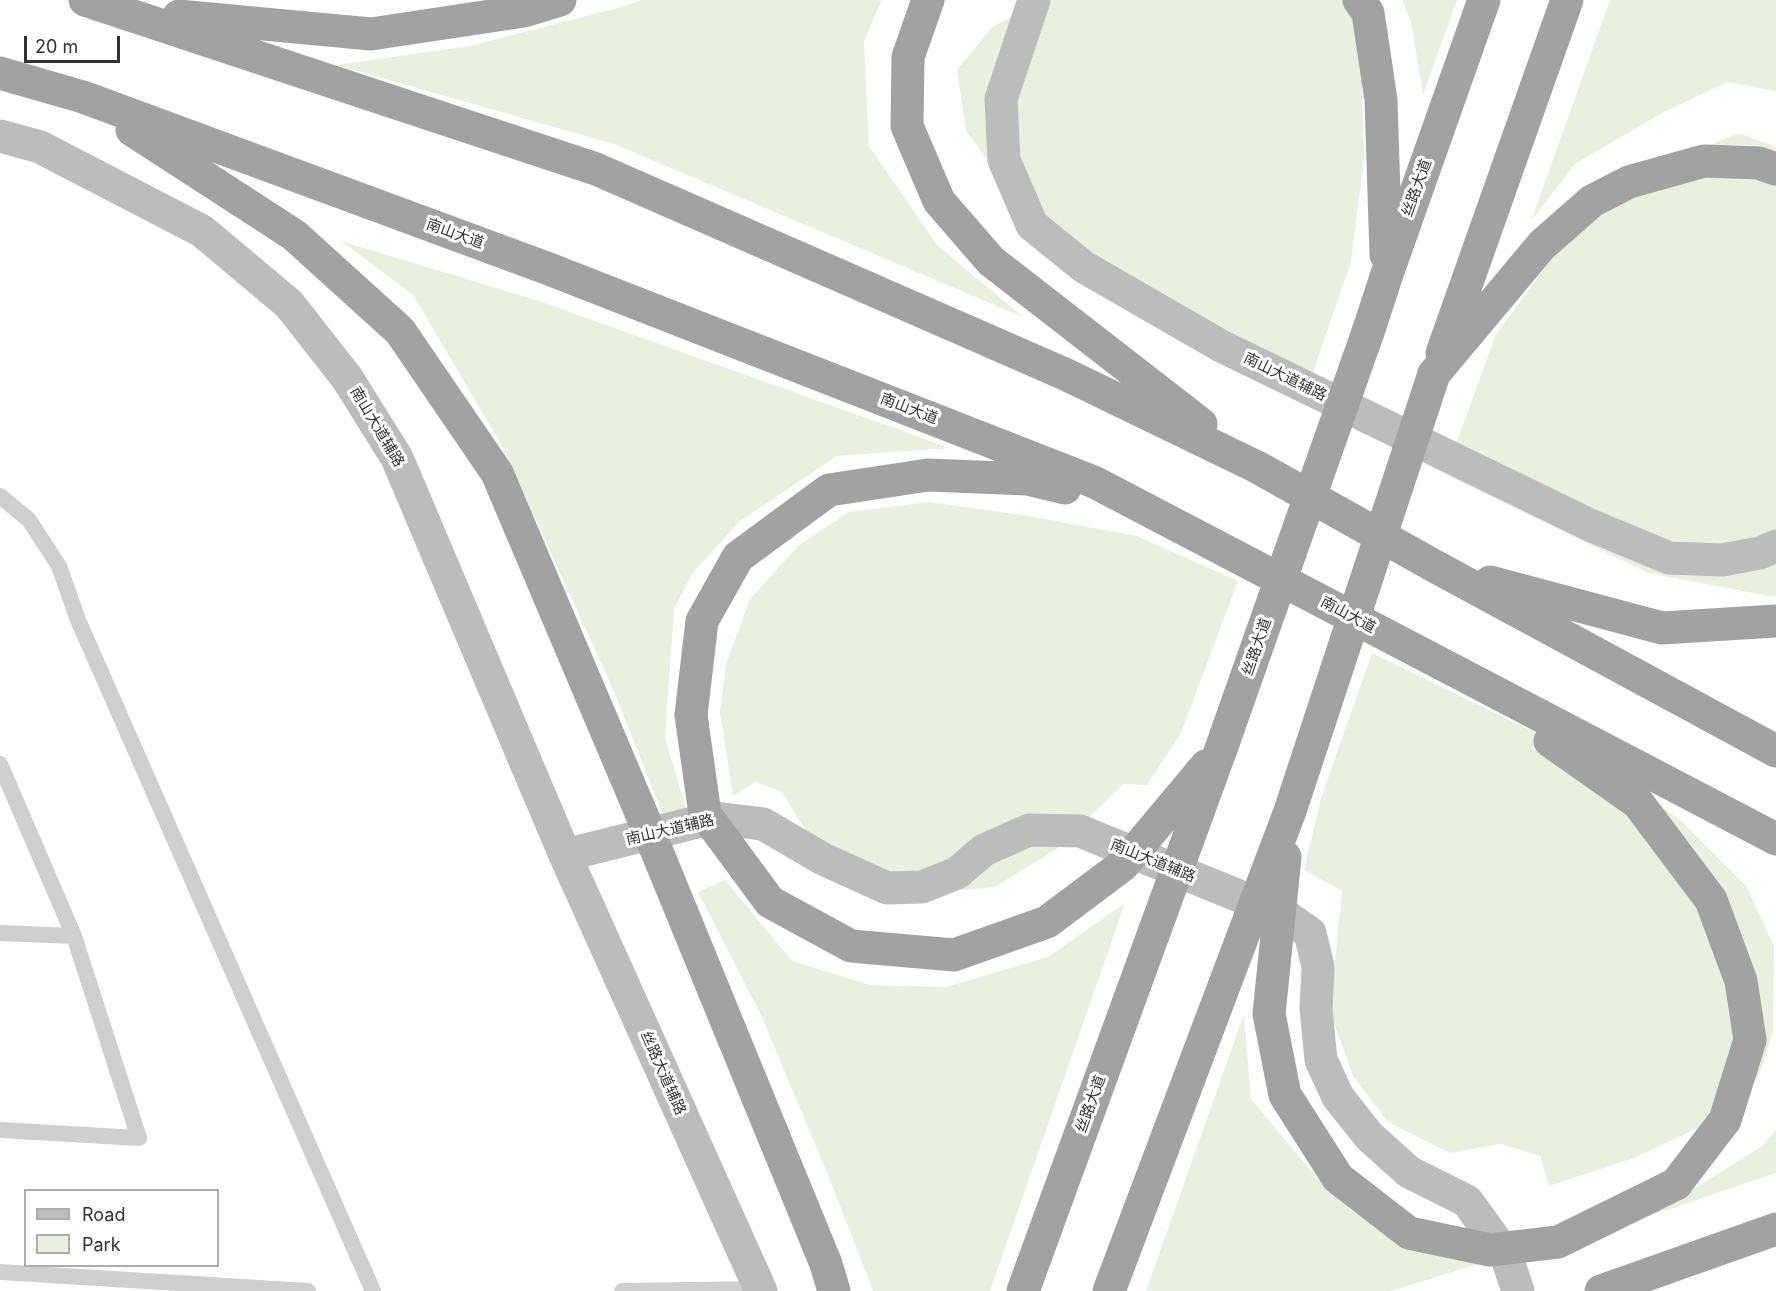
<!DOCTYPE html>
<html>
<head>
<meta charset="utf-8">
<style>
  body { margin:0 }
  #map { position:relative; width:1776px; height:1291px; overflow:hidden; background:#fff; font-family:Inter,sans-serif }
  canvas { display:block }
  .legend { position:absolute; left:24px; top:1189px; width:195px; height:78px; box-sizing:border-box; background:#fff; border:2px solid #adadad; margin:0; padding:8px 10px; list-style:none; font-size:18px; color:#323232 }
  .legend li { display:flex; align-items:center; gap:12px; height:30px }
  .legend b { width:30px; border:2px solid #adadad }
  .scale { position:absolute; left:24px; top:36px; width:96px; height:27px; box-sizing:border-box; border:3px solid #323232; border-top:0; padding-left:8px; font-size:18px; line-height:21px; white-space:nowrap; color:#323232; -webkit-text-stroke:4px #fff; paint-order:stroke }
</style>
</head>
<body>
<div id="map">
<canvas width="1776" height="1291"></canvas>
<ul class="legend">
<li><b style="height:8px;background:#bcbcbc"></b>Road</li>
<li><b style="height:16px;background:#e9f0e0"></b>Park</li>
</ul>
<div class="scale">20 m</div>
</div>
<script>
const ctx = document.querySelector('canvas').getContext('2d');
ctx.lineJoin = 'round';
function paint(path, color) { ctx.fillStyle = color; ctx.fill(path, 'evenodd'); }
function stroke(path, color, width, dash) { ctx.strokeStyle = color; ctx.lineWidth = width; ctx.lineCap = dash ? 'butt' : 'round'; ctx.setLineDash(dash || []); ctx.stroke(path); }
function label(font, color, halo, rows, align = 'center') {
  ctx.font = font + ' Inter,"Noto Sans SC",sans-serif'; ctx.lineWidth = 6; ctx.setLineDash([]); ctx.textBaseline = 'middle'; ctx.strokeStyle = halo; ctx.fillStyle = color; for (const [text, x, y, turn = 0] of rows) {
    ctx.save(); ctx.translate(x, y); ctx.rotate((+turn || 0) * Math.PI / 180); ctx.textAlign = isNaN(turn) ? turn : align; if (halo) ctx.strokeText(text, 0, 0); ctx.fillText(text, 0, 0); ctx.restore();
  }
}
paint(new Path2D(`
  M641,0H882L864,41L869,146L937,245L1023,317L614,144L336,65L470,46L625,6Z
  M1044,0H1348L1361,60L1364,159L1351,262L1303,401L1130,297L1008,189L966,131L957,70L992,27Z
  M1402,0H1457L1423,95L1411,22Z
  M1610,0H1776V91L1728,82L1662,113L1575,164L1531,221Z
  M1739,133L1776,147V596H1768L1648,573L1449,476L1457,441L1496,334L1565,241L1652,169Z
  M341,241L539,301L950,448L837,456L739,522L692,574L674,609L665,738L690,823L671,835L613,689L501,444L413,295Z
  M929,502L1022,515L1137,536L1238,581L1181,733L1147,785L1123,784L1058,848L995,887L915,895L818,850L782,792L755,782L733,796L720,713L726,664L750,599L799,545L849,512Z
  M1372,653L1620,774L1681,821L1746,886L1774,946L1773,1031L1759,1075L1726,1115L1634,1158L1549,1186L1540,1156L1501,1144L1450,1153L1388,1122L1353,1076L1330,1012L1342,891L1304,870L1321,798Z
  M725,880L792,961L870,985L946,987L1048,957L1125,903L990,1291H873L830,1180L761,1015L698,892Z
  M1244,1014L1251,1099L1316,1177L1351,1210L1425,1241L1517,1252L1391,1291H1146Z
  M1776,1130V1173L1572,1242L1570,1226L1695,1188L1762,1146Z`), '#e9f0e0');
stroke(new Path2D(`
  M0,496L29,520L59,566L78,620L373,1291
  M0,764L74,936L139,1138L0,1130
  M0,933L74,936
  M0,1272L308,1291
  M622,1291L760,1289`), '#cfcfcf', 16);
stroke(new Path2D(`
  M1034,0L1001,99L1004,160L1032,225L1084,267L1221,346L1590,525L1669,558L1722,560L1760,553L1776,546
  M0,136L40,147L202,231L289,304L347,378L397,458L565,855L761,1291
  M565,855L713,818L763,824L823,859L887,888L922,887L957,873L984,850L1029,830L1080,831L1283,914L1310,933L1318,967L1316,1009L1321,1060L1338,1097L1369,1136L1409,1172L1467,1201L1506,1255L1518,1291`), '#bcbcbc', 33);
stroke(new Path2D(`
  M85,0L596,169L1067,375L1257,467L1438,568L1776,751
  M928,0L908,57L907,126L939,201L991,261L1201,424
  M1359,0L1368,13L1381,100L1386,255
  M179,16L371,34L524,11L560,0
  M0,73L83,97L549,269L1094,482L1776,839
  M132,130L294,235L400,331L497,473L642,815
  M1368,332L1387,274L1484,0
  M1442,353L1567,0
  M1434,374L1542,245L1592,201L1629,182L1704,161L1758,163L1776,169
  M1490,582L1662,628L1776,621
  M691,715L702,621L738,557L829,490L928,475L1027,479L1065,488
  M1550,741L1638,803L1711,900L1741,981L1750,1040L1725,1120L1676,1184
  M1601,1291L1776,1229`), '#a2a2a2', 33);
stroke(new Path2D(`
  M691,715L705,814L770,902L851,946L954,955L1047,922L1123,865L1206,766
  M642,815L826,1264L834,1291
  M1285,857L1269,1014L1285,1095L1338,1178L1409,1233L1490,1250L1558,1242L1676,1184
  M1023,1291L1221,749L1368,332
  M1109,1291L1290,811L1434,374`), '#a2a2a2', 33);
label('15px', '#323232', '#fff', [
  ["丝路大道",1417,188,-70],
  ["南山大道",455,234,20],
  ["南山大道辅路",1285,377,26],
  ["南山大道",909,409,21],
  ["南山大道辅路",377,427,59],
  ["南山大道",1348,615,28],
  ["丝路大道",1257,647,-71],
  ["南山大道辅路",670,830,-13],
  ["南山大道辅路",1153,861,22],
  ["丝路大道辅路",663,1073,66],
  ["丝路大道",1091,1104,-70]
]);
</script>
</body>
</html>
